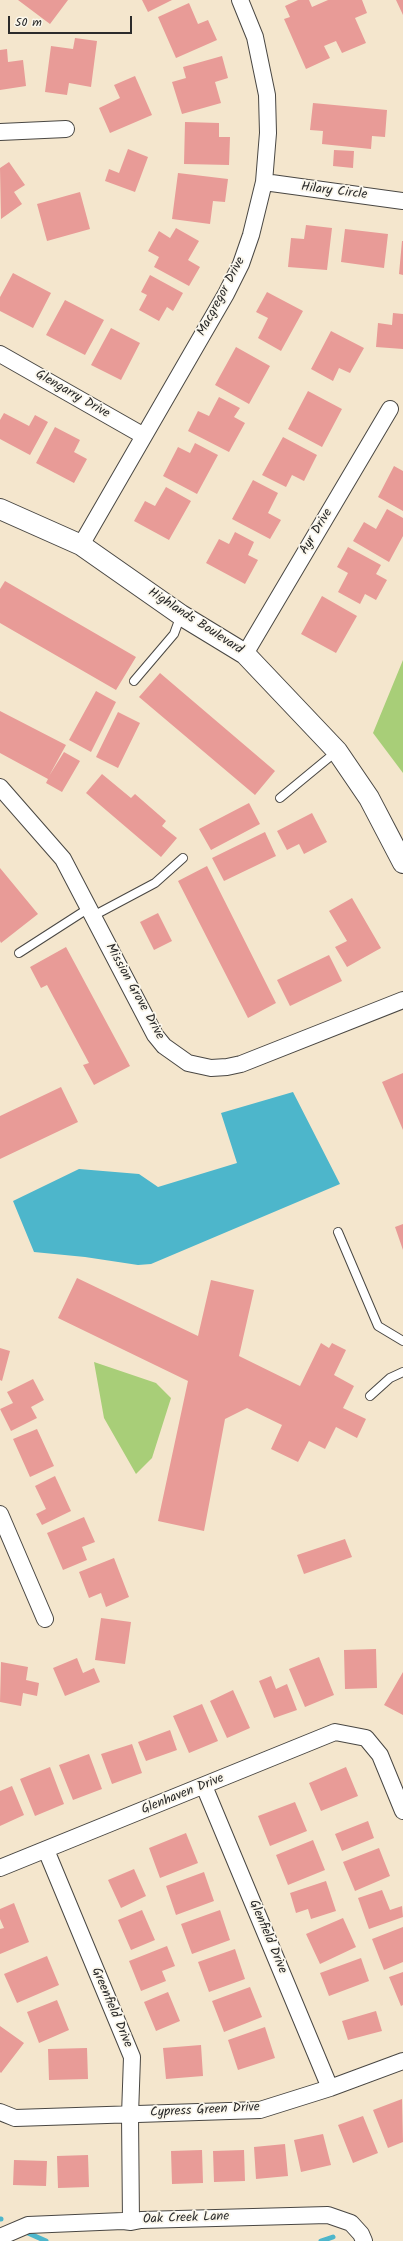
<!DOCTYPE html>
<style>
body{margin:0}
#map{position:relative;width:403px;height:2241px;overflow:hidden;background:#f4e6cd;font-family:Kalam,sans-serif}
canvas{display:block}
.scale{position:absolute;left:8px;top:16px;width:124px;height:18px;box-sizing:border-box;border:2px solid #2b2b2b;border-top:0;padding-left:5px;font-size:12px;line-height:14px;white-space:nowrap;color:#2b2b2b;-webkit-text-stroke:3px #fbf7ec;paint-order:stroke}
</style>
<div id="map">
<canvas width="403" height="2241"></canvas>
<div class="scale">50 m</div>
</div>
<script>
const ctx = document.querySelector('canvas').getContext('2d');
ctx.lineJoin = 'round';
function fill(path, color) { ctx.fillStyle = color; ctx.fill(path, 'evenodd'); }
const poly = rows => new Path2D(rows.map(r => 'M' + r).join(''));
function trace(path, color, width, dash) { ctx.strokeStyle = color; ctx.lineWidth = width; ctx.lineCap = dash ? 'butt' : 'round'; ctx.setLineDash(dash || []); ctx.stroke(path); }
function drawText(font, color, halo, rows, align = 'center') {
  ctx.font = font + ' Kalam,sans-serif'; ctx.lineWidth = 3.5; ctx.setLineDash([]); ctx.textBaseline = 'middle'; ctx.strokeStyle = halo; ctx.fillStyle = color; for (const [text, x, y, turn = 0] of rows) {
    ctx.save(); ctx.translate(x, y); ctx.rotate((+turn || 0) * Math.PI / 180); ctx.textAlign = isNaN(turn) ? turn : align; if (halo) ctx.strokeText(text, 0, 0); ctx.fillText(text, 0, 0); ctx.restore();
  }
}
const green = poly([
 [403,660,403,773,373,733],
 [94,1362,156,1383,171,1398,152,1458,136,1474,104,1418]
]);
const water = poly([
 [293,1092,340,1184,151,1264,138,1265,85,1257,34,1252,13,1201,79,1169,139,1174,158,1187,237,1163,221,1113]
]);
const stream = poly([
 [0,2219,1,2219],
 [28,2233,46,2241],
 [321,2241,333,2237]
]);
const building = poly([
 [18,0,68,0,50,24],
 [142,0,172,0,148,12],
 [298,0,309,0,312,7,328,0,362,0,367,13,355,18,366,43,342,53,336,41,324,46,330,58,306,69,284,19,290,17,285,6],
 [396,0,403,0,403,15],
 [189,3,198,24,208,20,217,40,176,58,158,17],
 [75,38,97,41,91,87,69,83,67,95,45,92,51,46,73,49],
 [7,49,8,62,23,60,26,86,0,90,0,50],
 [222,56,228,78,215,82,221,103,182,114,172,82,186,78,183,67],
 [135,76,152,115,110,133,99,108,120,98,114,85],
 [313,103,387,110,385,137,372,136,371,149,322,144,323,131,310,130],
 [185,122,219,123,219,137,230,137,229,165,184,164],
 [128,149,148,157,135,192,105,181,109,169,119,173],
 [334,150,354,151,353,168,333,166],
 [9,162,25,185,14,192,22,204,1,219,0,168],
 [178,173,228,179,225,202,213,201,210,224,172,219],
 [80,192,90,229,47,241,37,204],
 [306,225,332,228,327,270,288,267,291,238,304,239],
 [176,228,199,241,188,260,200,267,189,286,154,267,159,257,148,251,159,231,170,238],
 [345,229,388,234,384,268,341,262],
 [402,241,403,241,403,275,399,274],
 [13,273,51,293,33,328,0,311,0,297],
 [150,275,183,293,173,311,167,307,159,321,139,310,147,295,141,292],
 [267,292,303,311,281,351,258,338,268,318,256,312],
 [65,300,104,320,85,355,46,335],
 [393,313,403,314,403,349,376,347,378,323,392,325],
 [111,328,140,343,121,380,91,365],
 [331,331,364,348,350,373,339,368,333,381,311,369],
 [236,347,270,366,249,404,215,385],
 [308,391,342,409,322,447,288,429],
 [219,397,240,408,234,417,245,423,229,452,188,431,198,411,209,416],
 [4,413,29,426,35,415,48,422,30,455,0,439,0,420],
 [55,427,80,440,74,452,87,459,74,483,36,463],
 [283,437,317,455,304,481,292,475,286,487,262,475],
 [195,443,218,455,197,494,163,476,178,447,190,453],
 [394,466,403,471,403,511,378,497],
 [253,480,278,493,268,513,281,520,270,539,232,519],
 [166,487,191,501,169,540,134,521,145,501,155,506],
 [387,509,403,518,403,536,389,562,353,541,364,522,376,529],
 [235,532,254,542,248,555,258,560,245,584,206,563,219,539,229,544],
 [348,547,381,565,376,574,387,580,376,600,365,594,360,604,338,592,348,573,337,567],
 [5,581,136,657,116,690,0,623,0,589],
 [322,596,357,616,336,653,301,634],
 [160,673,275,771,255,795,139,697],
 [96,691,116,702,91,752,69,740],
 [0,711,66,745,49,776,64,752,80,761,62,792,46,783,48,779,0,753],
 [118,712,140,723,118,768,96,757],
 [102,774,131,798,135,794,166,821,162,826,177,838,161,857,86,793],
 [249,803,260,824,211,850,199,829],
 [312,813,327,842,304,854,299,844,287,850,277,831],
 [265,832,276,856,224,881,212,858],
 [207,866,276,1003,248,1018,178,881],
 [0,868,38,914,1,943,0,941],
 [352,898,381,948,347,967,335,947,347,941,329,911],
 [158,913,172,941,154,950,140,922],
 [66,947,130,1066,94,1085,83,1065,89,1063,47,985,41,988,30,967],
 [329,955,342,981,290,1006,277,980],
 [403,1073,403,1130,382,1082],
 [61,1087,78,1122,0,1159,0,1116],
 [403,1224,403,1250,395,1227],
 [77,1278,198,1336,211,1280,254,1290,239,1356,300,1386,321,1343,329,1348,332,1343,346,1350,334,1375,354,1386,343,1408,366,1419,357,1438,336,1427,325,1449,309,1441,298,1462,271,1449,282,1425,247,1408,225,1419,204,1531,158,1521,188,1381,58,1318],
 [0,1348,10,1351,2,1381,0,1380],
 [33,1379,44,1400,31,1407,37,1418,11,1431,0,1409,13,1403,7,1392],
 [37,1429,54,1466,30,1477,13,1439],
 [55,1476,71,1511,42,1525,36,1514,46,1509,35,1486],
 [84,1517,95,1542,82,1547,87,1560,63,1570,47,1533],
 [345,1539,352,1557,304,1574,297,1555],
 [114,1558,129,1597,106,1607,101,1593,89,1598,79,1572],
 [101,1618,131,1622,125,1664,95,1660],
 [376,1649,377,1688,345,1689,344,1650],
 [319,1657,334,1695,305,1707,289,1669],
 [77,1658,83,1673,94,1668,100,1682,65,1696,53,1668],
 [1,1662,28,1667,26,1680,39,1683,37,1696,23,1693,21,1706,0,1702],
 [403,1672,403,1715,384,1705],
 [271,1676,276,1689,287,1684,297,1710,274,1718,259,1681],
 [233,1690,250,1728,227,1738,210,1701],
 [202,1704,218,1741,189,1753,173,1716],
 [170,1730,177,1750,146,1761,138,1742],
 [132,1744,142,1773,112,1784,101,1754],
 [89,1754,102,1789,73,1800,59,1765],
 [50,1767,64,1804,35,1816,20,1779],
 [346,1767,358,1796,321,1811,309,1783],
 [12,1786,24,1815,0,1826,0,1791],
 [295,1802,307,1831,270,1846,258,1816],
 [368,1821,374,1838,342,1851,335,1834],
 [186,1833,198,1863,160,1878,149,1848],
 [313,1840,325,1870,288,1885,276,1855],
 [379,1848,390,1876,355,1891,343,1862],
 [134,1869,146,1896,121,1908,108,1880],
 [204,1872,214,1901,176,1915,166,1886],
 [326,1881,336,1911,311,1919,308,1909,296,1913,290,1893],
 [382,1890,390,1910,402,1906,403,1917,369,1929,358,1898],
 [14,1903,29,1942,0,1954,0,1929,4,1928,0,1919,0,1909],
 [142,1910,155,1940,131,1950,118,1920],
 [220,1910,230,1940,192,1954,181,1924],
 [343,1918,356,1947,320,1964,306,1934],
 [403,1927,403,1962,384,1970,372,1939],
 [167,1946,175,1966,162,1971,166,1981,141,1991,129,1961],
 [235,1949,245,1979,209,1992,198,1962],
 [47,1956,59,1985,17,2003,4,1974],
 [361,1958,369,1981,329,1996,320,1973],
 [403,1972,403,2005,401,2006,389,1977],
 [250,1987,262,2017,224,2032,212,2001],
 [168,1992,180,2021,156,2031,144,2002],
 [57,2000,69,2030,39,2043,27,2012],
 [376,2011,382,2031,348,2040,342,2021],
 [0,2026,24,2043,1,2073,0,2072],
 [265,2027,275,2058,238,2070,228,2040],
 [201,2045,203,2076,166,2079,163,2048],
 [87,2048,88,2079,49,2080,48,2049],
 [402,2099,403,2142,388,2148,373,2110],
 [363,2116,378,2153,353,2163,338,2125],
 [323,2134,331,2165,301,2172,294,2140],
 [285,2144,288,2176,256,2179,254,2147],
 [202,2150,203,2183,172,2184,171,2151],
 [244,2150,245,2181,214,2182,213,2151],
 [88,2155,89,2187,58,2188,57,2156],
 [14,2160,47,2161,46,2186,13,2185]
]);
const service = poly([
 [134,681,174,634,181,615],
 [280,798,337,751],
 [93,916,155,883,183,858],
 [19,953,89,908],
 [338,1232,378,1326,403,1341],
 [370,1396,390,1378,403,1372]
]);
const minor = poly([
 [0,132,66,129],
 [264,182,403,201],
 [0,354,144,436],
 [81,545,226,294,241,264,251,235,264,182,268,133,267,95,255,37,240,0],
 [245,654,390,409],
 [0,787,63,859,155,1035,164,1046,188,1063,211,1068,227,1067,241,1064,403,1000],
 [0,1514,45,1619],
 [204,1786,330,2088],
 [46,1850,132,2057,130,2115,131,2222],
 [0,1868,335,1732,366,1738,380,1755,403,1811],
 [0,2112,15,2118,260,2110,330,2088,403,2061],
 [0,2237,28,2225,123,2221,131,2222,141,2220,328,2215,351,2223,361,2234,364,2241]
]);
const tertiary = poly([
 [0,509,81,545,181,615,245,654,337,751,369,798,403,863]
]);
const streetNames = [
 ["Hilary Circle",334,192,7],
 ["Macgregor Drive",222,297,-62],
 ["Glengarry Drive",72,395,30],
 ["Ayr Drive",317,532,-59],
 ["Highlands Boulevard",195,622,33],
 ["Mission Grove Drive",134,992,61],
 ["Glenhaven Drive",183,1795,-22],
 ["Glenfield Drive",267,1937,67],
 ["Greenfield Drive",111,2008,67],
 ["Cypress Green Drive",205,2111,-3],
 ["Oak Creek Lane",186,2219,-2]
];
fill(green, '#a8ce78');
fill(water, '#4db6cb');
trace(stream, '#4db6cb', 5);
fill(building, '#e89b97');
trace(service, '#494743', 10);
trace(minor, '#494743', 18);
trace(tertiary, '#494743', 22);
trace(service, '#fff', 8);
trace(minor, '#fff', 16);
trace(tertiary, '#fff', 20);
drawText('13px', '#2b2b2b', '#fbf7ec', streetNames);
</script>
